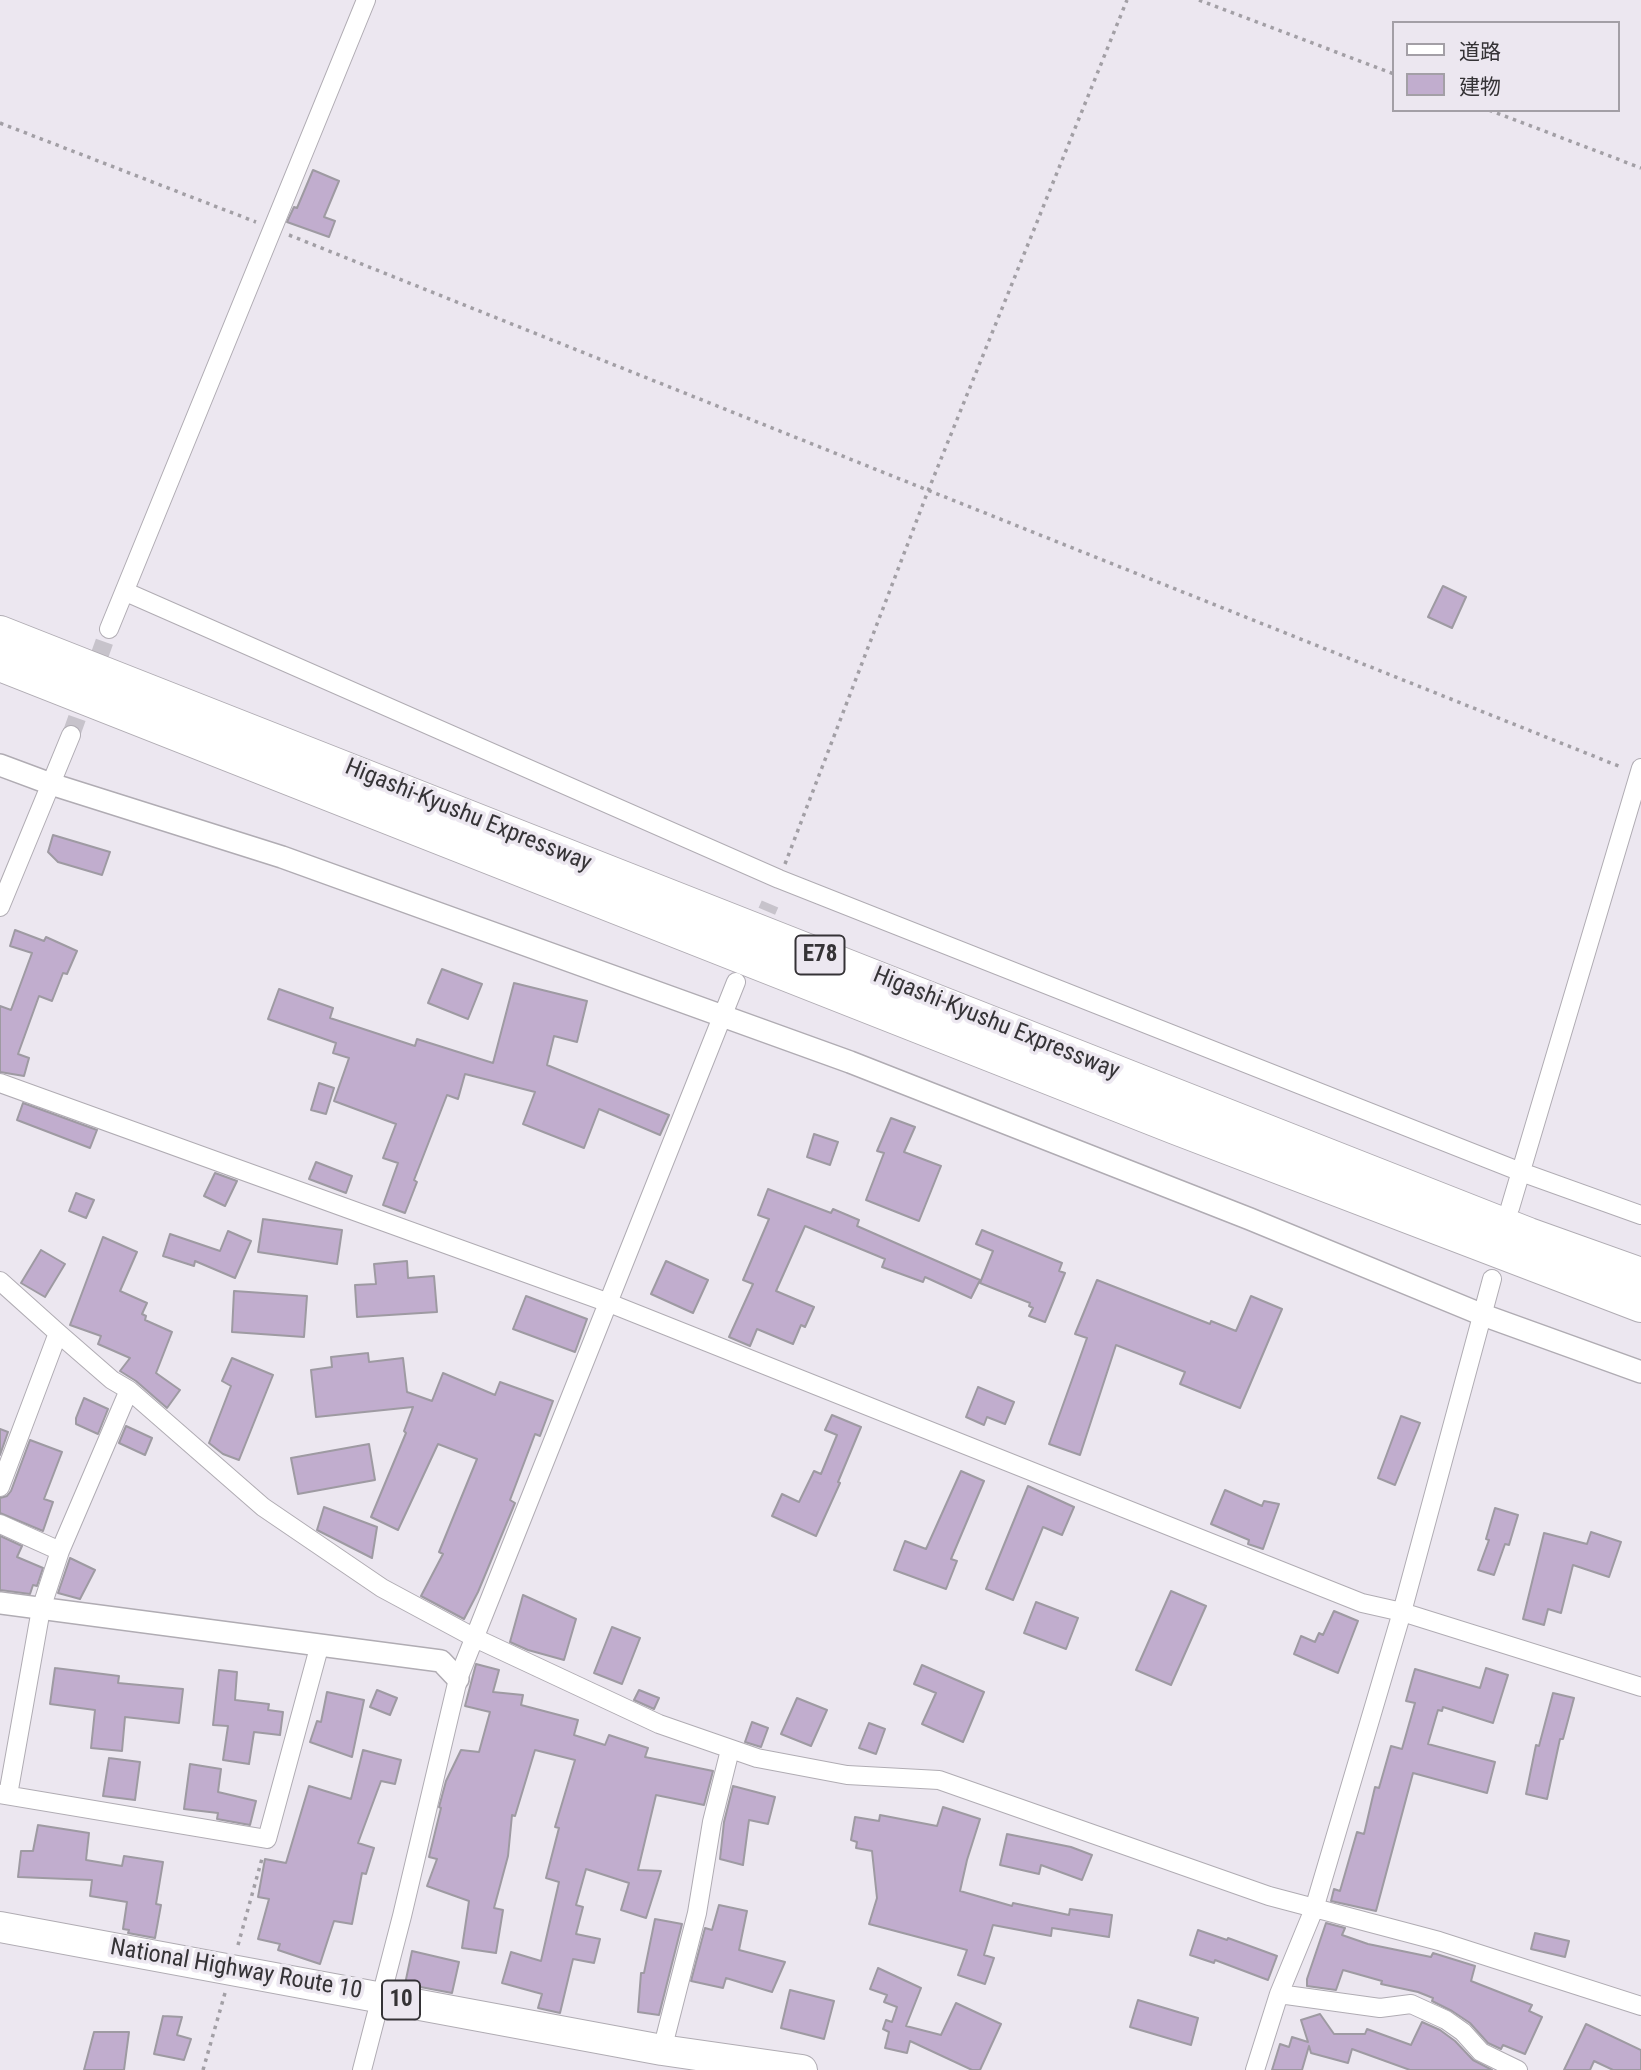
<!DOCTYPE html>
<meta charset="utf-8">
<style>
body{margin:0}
#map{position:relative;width:1641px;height:2070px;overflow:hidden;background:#ece7f0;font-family:"Roboto Condensed","Noto Sans JP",sans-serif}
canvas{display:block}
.legend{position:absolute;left:1392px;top:21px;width:228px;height:91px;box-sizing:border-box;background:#ece7f0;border:2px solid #a39fa6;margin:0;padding:9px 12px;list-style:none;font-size:21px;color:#353336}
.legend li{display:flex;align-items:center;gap:14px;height:35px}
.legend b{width:35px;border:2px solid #a39fa6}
</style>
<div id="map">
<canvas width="1641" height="2070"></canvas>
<ul class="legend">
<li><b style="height:9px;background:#fff"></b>道路</li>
<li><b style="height:19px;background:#c1adce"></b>建物</li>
</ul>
</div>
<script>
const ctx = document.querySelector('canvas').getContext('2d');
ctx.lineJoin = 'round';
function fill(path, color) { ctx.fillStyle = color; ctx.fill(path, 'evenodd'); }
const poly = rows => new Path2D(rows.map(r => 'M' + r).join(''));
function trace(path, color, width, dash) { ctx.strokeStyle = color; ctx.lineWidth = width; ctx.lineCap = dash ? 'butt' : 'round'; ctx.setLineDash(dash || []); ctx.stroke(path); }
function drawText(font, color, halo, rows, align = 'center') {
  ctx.font = font + ' "Roboto Condensed",sans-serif'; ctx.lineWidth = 7; ctx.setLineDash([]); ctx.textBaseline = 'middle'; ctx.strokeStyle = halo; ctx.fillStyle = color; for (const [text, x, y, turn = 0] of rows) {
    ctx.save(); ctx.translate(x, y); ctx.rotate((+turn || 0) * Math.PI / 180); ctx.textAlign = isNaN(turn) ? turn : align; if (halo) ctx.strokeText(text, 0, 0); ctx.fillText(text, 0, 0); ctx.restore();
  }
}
const building = poly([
 [313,170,339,181,324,217,335,221,329,237,287,222,294,207,297,208,313,170],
 [1443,586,1466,597,1452,628,1428,617,1443,586],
 [53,835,110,852,102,875,58,862,48,852,53,835],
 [15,930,44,941,46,937,77,951,67,974,63,973,52,1001,39,996,18,1054,29,1058,24,1076,0,1072,0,1006,11,1010,32,953,10,946,15,930],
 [442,969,482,984,468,1019,428,1003,442,969],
 [514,983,587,1001,577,1042,554,1036,547,1065,669,1115,660,1135,599,1109,584,1148,523,1124,535,1092,465,1074,458,1099,447,1095,414,1180,417,1182,405,1213,383,1205,398,1163,383,1158,396,1124,334,1101,349,1058,333,1053,336,1043,268,1019,279,989,333,1008,330,1018,415,1046,417,1039,493,1063,514,983],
 [319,1083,334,1088,326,1114,311,1110,319,1083],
 [23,1103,97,1130,90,1148,17,1120,23,1103],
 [891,1118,915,1127,904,1152,941,1166,919,1221,866,1200,884,1153,877,1151,891,1118],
 [814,1134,838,1142,830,1165,807,1157,814,1134],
 [316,1162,352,1176,346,1193,309,1179,316,1162],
 [215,1173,237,1181,225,1206,204,1196,215,1173],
 [768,1189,831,1213,833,1209,859,1220,857,1226,980,1280,971,1298,925,1277,923,1282,882,1267,885,1259,805,1226,776,1291,814,1307,805,1327,801,1325,793,1344,757,1329,750,1346,729,1337,753,1284,743,1280,769,1219,758,1215,768,1189],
 [76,1193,94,1200,86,1218,69,1211,76,1193],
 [263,1219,342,1230,337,1264,258,1252,263,1219],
 [982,1230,1062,1263,1059,1271,1065,1273,1045,1322,1029,1316,1033,1308,1029,1306,1030,1303,980,1283,993,1251,976,1244,982,1230],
 [228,1231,251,1241,235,1278,195,1261,194,1266,163,1256,170,1234,220,1251,228,1231],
 [103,1237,137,1252,120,1291,147,1303,142,1314,146,1316,145,1320,172,1332,156,1373,180,1390,167,1408,136,1381,120,1371,130,1358,98,1344,101,1336,70,1325,103,1237],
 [41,1250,65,1264,45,1297,21,1283,41,1250],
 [407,1261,408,1278,434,1276,437,1312,357,1317,355,1285,376,1284,374,1264,407,1261],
 [666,1261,708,1280,693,1313,651,1294,666,1261],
 [1097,1280,1210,1324,1211,1321,1236,1331,1251,1296,1282,1309,1240,1408,1180,1384,1185,1372,1116,1345,1080,1455,1049,1444,1087,1338,1075,1334,1097,1280],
 [234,1291,307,1296,304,1337,232,1332,234,1291],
 [526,1296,587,1319,575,1352,513,1329,526,1296],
 [368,1353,369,1362,403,1358,407,1392,432,1401,443,1373,495,1395,500,1382,553,1401,540,1436,535,1434,510,1500,515,1503,478,1592,464,1619,421,1596,443,1554,439,1552,477,1459,438,1444,398,1530,371,1517,406,1433,404,1431,413,1407,316,1417,311,1370,332,1367,331,1357,368,1353],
 [232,1358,273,1375,239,1460,223,1454,209,1443,231,1386,222,1381,232,1358],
 [978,1387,1014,1402,1005,1424,987,1417,984,1425,966,1417,978,1387],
 [84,1398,108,1409,98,1434,76,1424,76,1418,84,1398],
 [832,1415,861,1427,838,1482,840,1483,816,1536,772,1516,782,1494,799,1502,814,1471,821,1474,837,1435,825,1430,832,1415],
 [1401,1416,1420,1423,1395,1485,1378,1478,1401,1416],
 [126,1426,152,1438,145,1455,119,1443,126,1426],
 [0,1429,8,1432,0,1455,0,1429],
 [30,1440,62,1452,44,1499,53,1502,43,1531,0,1513,0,1498,7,1496,11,1491,30,1440],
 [369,1444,375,1480,298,1494,291,1458,369,1444],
 [961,1471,984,1481,951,1559,957,1561,946,1589,894,1570,905,1541,926,1549,961,1471],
 [1028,1486,1074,1507,1062,1535,1043,1527,1013,1600,986,1589,1028,1486],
 [1225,1490,1262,1506,1264,1501,1279,1504,1263,1549,1248,1544,1249,1540,1211,1524,1225,1490],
 [324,1507,377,1527,372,1558,317,1530,324,1507],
 [1495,1508,1518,1515,1509,1545,1505,1544,1494,1575,1478,1570,1489,1540,1486,1539,1495,1508],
 [1591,1532,1621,1542,1609,1577,1573,1565,1561,1613,1548,1609,1544,1625,1523,1619,1544,1533,1587,1544,1591,1532],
 [0,1536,22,1546,17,1557,43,1568,37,1586,33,1585,30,1594,0,1590,0,1536],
 [70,1558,95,1570,80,1599,58,1593,70,1558],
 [1171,1591,1206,1606,1171,1685,1136,1670,1171,1591],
 [523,1595,576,1619,564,1660,528,1650,510,1642,523,1595],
 [1036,1602,1078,1618,1066,1649,1024,1633,1036,1602],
 [1334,1611,1358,1621,1338,1673,1294,1654,1301,1636,1315,1642,1319,1633,1323,1635,1334,1611],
 [612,1627,640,1638,622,1684,594,1673,612,1627],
 [476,1664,499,1670,493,1692,523,1695,521,1705,578,1720,574,1735,605,1745,609,1735,648,1748,645,1757,713,1771,704,1805,656,1795,638,1870,661,1871,646,1918,621,1910,629,1883,586,1869,576,1905,583,1907,576,1934,600,1939,594,1963,573,1959,560,2013,538,2008,542,1994,502,1983,511,1952,541,1961,559,1882,546,1878,559,1828,555,1827,575,1760,535,1750,515,1816,512,1815,508,1856,494,1908,503,1910,496,1953,462,1948,469,1901,427,1886,437,1859,429,1857,441,1808,439,1807,446,1781,461,1750,479,1752,490,1712,465,1706,476,1664],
 [922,1665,984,1692,963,1742,922,1724,936,1693,914,1684,922,1665],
 [55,1668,119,1676,118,1683,183,1689,179,1723,125,1717,122,1751,91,1748,95,1710,50,1704,55,1668],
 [1486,1668,1508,1675,1493,1723,1443,1707,1442,1711,1438,1710,1428,1744,1495,1762,1487,1793,1413,1773,1376,1911,1331,1901,1334,1889,1340,1891,1357,1832,1364,1834,1375,1787,1379,1788,1391,1746,1402,1749,1415,1703,1406,1701,1415,1669,1480,1688,1486,1668],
 [219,1670,237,1672,235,1700,269,1704,268,1710,283,1712,280,1735,254,1732,249,1764,223,1760,228,1726,213,1725,219,1670],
 [377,1690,397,1698,390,1715,370,1707,377,1690],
 [639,1690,659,1698,654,1709,634,1700,639,1690],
 [327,1692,364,1700,352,1757,310,1742,317,1721,321,1722,327,1692],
 [1553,1693,1574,1698,1563,1739,1560,1739,1547,1799,1526,1794,1536,1745,1539,1746,1553,1693],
 [797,1698,827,1710,811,1746,781,1734,797,1698],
 [752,1722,768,1728,761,1747,745,1742,752,1722],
 [869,1723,885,1729,876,1754,859,1748,869,1723],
 [363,1750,401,1760,395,1784,381,1781,358,1843,374,1848,366,1874,362,1873,352,1924,334,1921,320,1964,278,1950,280,1944,258,1939,269,1899,258,1897,265,1859,286,1863,309,1786,351,1799,363,1750],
 [109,1758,140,1762,135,1800,103,1796,109,1758],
 [190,1764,221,1769,218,1792,256,1801,250,1825,217,1819,218,1813,184,1809,190,1764],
 [733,1786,775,1797,768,1824,749,1820,743,1865,720,1859,724,1822,733,1786],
 [943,1807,980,1819,967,1860,960,1891,1012,1906,1013,1903,1069,1915,1070,1909,1112,1915,1109,1937,1052,1928,1051,1936,993,1925,984,1955,994,1958,985,1984,958,1975,967,1950,869,1924,877,1898,872,1851,856,1848,857,1842,851,1840,855,1817,879,1821,880,1815,937,1826,943,1807],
 [38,1825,89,1833,86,1860,122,1866,124,1856,163,1862,156,1904,161,1905,155,1938,128,1933,129,1930,123,1929,127,1902,90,1896,92,1880,18,1877,21,1851,33,1851,38,1825],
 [1007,1834,1071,1847,1092,1855,1082,1880,1041,1865,1039,1874,1000,1865,1007,1834],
 [719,1905,747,1911,739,1950,785,1962,772,1992,726,1978,723,1988,691,1981,705,1928,712,1930,719,1905],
 [655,1919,682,1924,659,2015,638,2012,641,1973,644,1973,655,1919],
 [1326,1923,1345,1928,1342,1935,1368,1944,1431,1957,1433,1953,1475,1966,1471,1981,1532,2005,1529,2011,1542,2017,1525,2054,1503,2045,1501,2049,1488,2043,1470,2023,1452,2011,1432,2001,1433,1998,1418,1992,1381,1984,1382,1981,1343,1970,1336,1990,1307,1986,1307,1979,1326,1923],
 [1198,1930,1227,1940,1228,1938,1277,1956,1268,1980,1215,1960,1214,1963,1190,1955,1198,1930],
 [1535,1933,1569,1941,1565,1957,1531,1949,1535,1933],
 [412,1951,459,1962,452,1993,405,1984,412,1951],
 [878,1968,921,1988,906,2026,941,2035,956,2003,1001,2024,980,2070,972,2070,910,2041,907,2053,885,2048,889,2032,883,2029,886,2020,892,2022,897,2007,884,2002,887,1995,870,1989,878,1968],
 [790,1990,834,2001,824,2039,781,2028,790,1990],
 [1138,2000,1198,2018,1191,2045,1130,2027,1138,2000],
 [1320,2014,1334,2034,1365,2034,1367,2029,1411,2045,1422,2022,1440,2030,1455,2041,1473,2060,1492,2070,1410,2070,1352,2049,1348,2063,1311,2053,1309,2046,1302,2070,1272,2070,1280,2044,1289,2047,1292,2037,1308,2042,1301,2020,1320,2014],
 [163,2016,182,2017,177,2035,191,2039,184,2060,154,2054,163,2016],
 [1586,2024,1641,2050,1641,2070,1613,2070,1594,2061,1590,2070,1564,2070,1586,2024],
 [94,2032,129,2032,124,2070,84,2070,94,2032]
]);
const minorTunnel = poly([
 [71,735,109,629],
 [756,936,770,904]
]);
const path = poly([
 [1199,0,1394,74],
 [1489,110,1641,168],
 [0,123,256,222],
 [289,235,1621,767],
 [785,864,928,491,1127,0],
 [238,1945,263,1855],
 [203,2070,225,1993]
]);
const minor = poly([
 [126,592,779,879,1521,1172,1641,1215],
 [109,629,366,0],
 [0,907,71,735],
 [0,1083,609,1303,1362,1603,1402,1612,1641,1687],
 [1510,1208,1641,768],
 [0,1281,58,1333,112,1380,129,1390,263,1507,382,1588,475,1638,659,1724,757,1758,847,1775,939,1780,1269,1896,1439,1941,1641,2006],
 [0,1487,58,1333],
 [0,1524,60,1551,41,1609,8,1795],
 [60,1551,129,1390],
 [0,1794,267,1839,320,1644],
 [1279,1994,1380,2008,1411,2004,1446,2020,1463,2032,1481,2052,1518,2070],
 [662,2050,697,1913,712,1822,730,1750],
 [362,2070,402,1916,458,1679,736,982],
 [1255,2070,1279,1994,1314,1909,1402,1612,1492,1279]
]);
const tertiary = poly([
 [0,765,51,784,282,857,850,1062,1250,1219,1483,1315,1641,1372],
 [0,1603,441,1661,458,1679]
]);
const trunk = poly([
 [0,1927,662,2050,802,2070]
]);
const motorway = poly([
 [0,632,1529,1234,1641,1274],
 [0,665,1175,1128,1641,1306]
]);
const shields = [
 [820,955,49],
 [401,2000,38]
];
const shieldNames = [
 ["E78",820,955],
 ["10",401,2000]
];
const streetNames = [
 ["Higashi-Kyushu Expressway",468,816,22],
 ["Higashi-Kyushu Expressway",996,1024,22],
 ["National Highway Route 10",236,1970,10]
];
fill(building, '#c1adce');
trace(building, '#9e9aa2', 2);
trace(minorTunnel, '#c7c3cb', 18, [18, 9]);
trace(minor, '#b0acb3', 20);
trace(tertiary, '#b0acb3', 24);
trace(trunk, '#b0acb3', 32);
trace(motorway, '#b0acb3', 34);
trace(path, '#a29fa5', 3.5, [3.5, 5]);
trace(minor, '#fff', 18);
trace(tertiary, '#fff', 21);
trace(trunk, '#fff', 30);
trace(motorway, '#fff', 32);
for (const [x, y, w] of shields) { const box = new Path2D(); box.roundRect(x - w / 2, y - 19.5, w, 39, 5); ctx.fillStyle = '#ece7f0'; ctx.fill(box); trace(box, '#353336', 2); }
drawText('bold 23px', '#353336', null, shieldNames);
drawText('24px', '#353336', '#ece7f0', streetNames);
</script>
